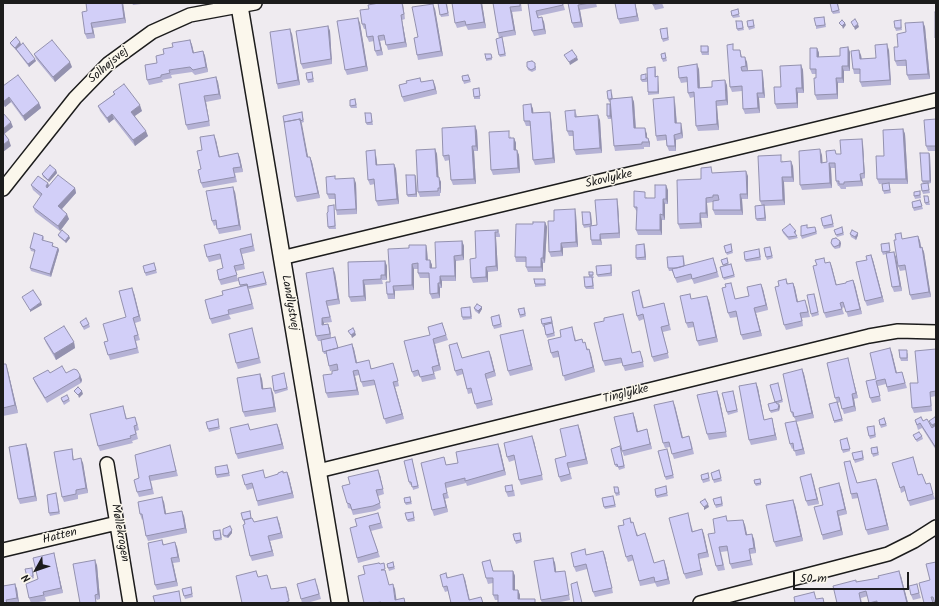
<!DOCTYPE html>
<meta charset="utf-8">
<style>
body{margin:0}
#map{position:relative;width:939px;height:606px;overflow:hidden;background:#efebf0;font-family:Kalam,sans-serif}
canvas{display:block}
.frame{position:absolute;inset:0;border:4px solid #1c1c1c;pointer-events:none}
.north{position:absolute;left:16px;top:550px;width:40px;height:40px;-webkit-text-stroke:3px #fbf7ec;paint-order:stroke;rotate:230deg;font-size:11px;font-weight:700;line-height:16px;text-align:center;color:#1c1c1c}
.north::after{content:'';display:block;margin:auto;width:14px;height:18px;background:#1c1c1c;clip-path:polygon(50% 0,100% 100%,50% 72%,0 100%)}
.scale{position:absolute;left:793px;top:572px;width:116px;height:18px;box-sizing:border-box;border:2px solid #1c1c1c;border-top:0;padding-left:5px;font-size:12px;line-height:14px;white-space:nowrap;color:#1c1c1c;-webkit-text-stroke:3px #fbf7ec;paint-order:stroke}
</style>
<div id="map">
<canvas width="939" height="606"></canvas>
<div class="frame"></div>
<div class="north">N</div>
<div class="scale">50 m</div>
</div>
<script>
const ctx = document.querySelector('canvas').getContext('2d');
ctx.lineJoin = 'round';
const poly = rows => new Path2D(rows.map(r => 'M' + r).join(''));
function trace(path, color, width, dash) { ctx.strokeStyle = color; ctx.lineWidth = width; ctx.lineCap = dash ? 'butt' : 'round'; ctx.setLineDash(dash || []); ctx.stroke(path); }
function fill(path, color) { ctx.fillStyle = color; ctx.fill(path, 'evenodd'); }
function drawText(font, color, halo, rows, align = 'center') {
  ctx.font = font + ' Kalam,sans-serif'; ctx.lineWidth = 3; ctx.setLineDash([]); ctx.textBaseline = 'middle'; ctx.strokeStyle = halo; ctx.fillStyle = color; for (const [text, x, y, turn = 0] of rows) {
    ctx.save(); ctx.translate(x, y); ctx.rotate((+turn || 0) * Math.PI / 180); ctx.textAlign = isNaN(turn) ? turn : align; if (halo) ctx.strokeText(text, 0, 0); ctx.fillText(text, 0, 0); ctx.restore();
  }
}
const minor = poly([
 [3,189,75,98,108,64,152,32,190,15,255,3],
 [281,258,936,100],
 [107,464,130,603],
 [318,471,869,336,898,331,936,332],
 [3,550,117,523],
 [700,603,888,554,914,541,936,527]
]);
const tertiary = poly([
 [239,3,340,603]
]);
const wall = poly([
 [86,3,123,3,126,23,93,28,95,38,87,39,85,34,87,11],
 [132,3,149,3,133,5],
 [379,3,402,3,405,19,402,20,407,47,388,50,385,40,380,41,383,55,377,56,375,51,374,41,369,42,367,37,366,29,364,29,362,24,369,9],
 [438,3,447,3,449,16,441,17],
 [482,3,486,28,468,30,466,26,457,28,455,23],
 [493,3,521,3,522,11,512,12,516,35,499,38,498,33],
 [528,3,563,3,565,10,538,16,544,22,546,34,534,36,532,31],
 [568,3,596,3,597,7,580,10,583,27,574,28,572,23],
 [615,3,635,3,639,21,620,24,618,19],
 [662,3,664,8,655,10,653,5],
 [838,3,840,13,833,14,832,12],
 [435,9,443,56,418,60,417,55,418,37],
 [738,12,740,17,733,18,732,16],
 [824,17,826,27,816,29,816,26],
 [753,20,755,28,749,30,748,27],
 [901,20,901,23,902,30,896,31,895,28],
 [742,21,744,30,738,31,737,29],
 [923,22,925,27,930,79,909,80,907,75,907,66,897,66,895,61,906,32],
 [360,23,368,71,347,75,345,70],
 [328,26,330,31,332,64,303,69,301,64],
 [667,31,669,40,663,42,662,39],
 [292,34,300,85,278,89,277,84],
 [190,40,192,45,194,53,203,51,205,56,208,72,195,75,192,72,171,75,172,78,162,80,163,82,149,85,147,80,157,63,164,54,173,47],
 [503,40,506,56,500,57,499,55],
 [20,42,21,44,36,61,29,67,16,50,11,45,10,43],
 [708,46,709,48,709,55,702,55,701,52],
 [817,48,819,53,819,57,840,56,850,52,850,71,844,71,844,83,838,83,838,99,817,100,815,95,816,74,812,74,810,69],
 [734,49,734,50,740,50,742,57,747,62,748,71,762,70,763,75,765,98,759,98,760,113,745,114,743,109,742,91,732,92,730,87],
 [889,50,891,85,862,87,860,82,860,74,854,74,853,69,861,55,862,59,876,58],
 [665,53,667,61,663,62,662,59],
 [34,54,72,67,55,82,36,59],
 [491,54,492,60,486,61,486,59],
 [801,65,803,70,804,93,798,93,798,108,777,109,775,104,781,87],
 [536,66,536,70,532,72,528,70,527,67],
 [655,67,656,70,656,77,658,76,658,79,659,94,648,95,648,92],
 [699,69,700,88,712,87,727,85,728,105,717,106,719,130,698,131,696,126,694,97,690,98,688,93,688,82,681,83,679,78],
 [312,72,314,82,308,83,307,80],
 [468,75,471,82,464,84,462,76],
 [216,77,218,82,221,99,206,102,210,126,188,130,186,125],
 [647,77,647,82,642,82,641,80],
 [420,78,421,82,435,85,437,94,404,102,402,97,407,83],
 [3,86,39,103,41,108,25,121,11,102,5,107,3,105],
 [480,91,480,99,474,99,474,97],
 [113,92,142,111,135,116,148,136,135,146,114,119,109,123,100,111,98,106,114,94],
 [612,93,613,99,632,97,634,102,636,128,647,134,647,138,648,138,650,143,650,147,644,147,644,149,615,151,614,146,611,101,609,102,608,99],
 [356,102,357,108,351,108,350,106],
 [675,102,677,123,682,128,683,138,676,140,676,151,669,151,667,146,666,140,657,141,656,136],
 [531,104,533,109,533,113,550,112,551,117,555,163,535,165,533,160,531,126,526,126,524,121],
 [610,104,611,107,611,119,608,119,607,116],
 [575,110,577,116,600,120,602,153,576,155,574,150,574,136,569,136,567,131],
 [302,112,304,122,301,123,308,157,310,157,312,162,320,198,297,202,295,197,284,122],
 [371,113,373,125,367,125,366,123],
 [936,119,936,151,928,151,926,146],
 [475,126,477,131,478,151,474,151,476,184,453,185,451,180,450,160,445,161,443,156],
 [903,129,905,134,908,184,889,184,891,193,884,194,882,184,879,184,877,179,884,156],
 [511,136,511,138,514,138,516,143,516,150,519,155,520,173,493,175,491,170],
 [862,139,863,144,865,178,862,179,863,186,846,187,846,189,841,189,839,186,838,186,836,181,835,168,831,168,832,188,802,190,800,185,822,155,822,163,827,162,837,154,841,154],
 [216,140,219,157,238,153,240,158,243,172,235,173,237,182,203,188,201,183,201,169,202,150],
 [435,149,437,154,438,177,441,182,441,193,440,193,440,196,420,197,418,192],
 [929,153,930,155,931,183,928,184,930,193,923,194,922,191,928,184,923,184,922,181],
 [376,155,377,165,394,164,396,169,399,204,378,206,376,201,375,184,370,185,368,180],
 [783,160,783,162,793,166,794,182,784,182,785,205,764,206,766,221,757,221,756,219,762,206,760,201],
 [56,170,57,173,49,182,43,177,42,174],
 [713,173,748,176,748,199,742,199,743,215,715,215,713,210,713,202,707,203,708,218,701,218,702,228,680,229,678,224,701,179],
 [416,177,417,197,408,197,407,195],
 [48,183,49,186,75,188,76,193,62,209,69,219,60,231,35,212,33,207,41,197,33,190,31,185],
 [356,183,357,214,337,215,336,210,335,199,329,199,327,194],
 [668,190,668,204,665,204,665,220,662,220,662,235,638,235,636,230,637,212,634,207,647,197,647,198,655,198],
 [920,191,921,198,915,199,914,196],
 [235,192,241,230,219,234,216,225,214,226,212,221],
 [928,196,930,205,926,205,925,203],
 [617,199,618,204,620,238,601,239,602,245,592,245,591,240,590,227,584,228,583,225,590,212,591,214,592,226,597,225],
 [921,203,923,209,914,211,913,208],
 [334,205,334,208,336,229,329,229,328,227,328,212],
 [576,214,578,247,563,248,563,256,551,257,549,252,554,221],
 [832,218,834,227,824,229,823,226],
 [545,222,547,227,545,263,543,263,543,272,528,272,526,267,526,262,516,262,515,257,533,224],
 [842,227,844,235,837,237,834,230],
 [816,229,817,234,802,239,801,236],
 [498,230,500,235,500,237,496,237,498,271,488,272,488,282,473,283,471,278,476,258,475,231],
 [782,230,796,231,796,233,795,234,798,238,789,240,783,233],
 [251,234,255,251,242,254,245,269,236,271,238,281,221,285,219,280,223,268,221,259,209,262,207,257],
 [850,234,858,235,856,240,851,237],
 [58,235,70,238,66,243,59,237],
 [43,236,44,238,43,241,54,246,53,247,58,248,59,250,51,277,31,271,30,268,35,252,31,251,30,248],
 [918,236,920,241,921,247,922,247,924,252,931,297,912,300,910,295,906,270,900,271,898,266,903,239],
 [462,241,464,246,464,260,456,261,456,281,442,281,442,288,440,288,440,298,432,299,430,294,429,278,420,278,418,273,418,269,414,269,414,290,395,291,395,299,388,299,387,294,390,282,409,248,426,245,427,250,428,260,430,260,432,265,432,268,436,268],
 [831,243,841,243,840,248,835,249,832,246],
 [889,243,890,252,896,257,902,291,894,292,892,287,886,254,883,255,882,252],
 [644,244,645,247,646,260,637,260,636,258],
 [731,244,733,253,727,255,724,246],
 [770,247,773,258,767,260,766,257],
 [760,252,761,260,746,262,745,260],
 [871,255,873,260,884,302,867,306,865,301,867,260],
 [683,256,684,258,685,266,715,263,719,277,694,284,692,279,677,283,672,271,669,271,668,268],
 [727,258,729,265,731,264,735,277,724,280,720,267,723,266,721,260],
 [385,261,387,266,387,280,382,280,383,284,365,285,366,301,351,302,349,297,348,262],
 [830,262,836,285,846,283,853,280,855,285,862,314,848,317,845,307,842,308,844,314,826,318,824,313,825,263],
 [611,265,612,268,612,276,598,277,597,275],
 [155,266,157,273,146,276,145,273],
 [333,268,335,273,340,304,328,306,332,322,324,323,324,325,328,324,330,329,331,338,338,348,352,344,354,349,357,362,370,365,371,368,395,368,399,386,395,387,404,419,386,424,375,385,363,387,359,375,355,376,359,395,328,398,326,393,332,374,338,370,330,371,329,366,326,354,324,354,321,341,318,341,316,336],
 [263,272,267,285,249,289,248,286,254,309,229,315,231,319,212,324,210,319,223,295,240,286,238,278],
 [593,272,593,275,594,278,593,278,594,289,586,289,585,287,589,277,589,275],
 [545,279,545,281,546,286,535,287,535,284],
 [786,279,788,284,793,283,795,288,798,302,807,305,810,317,802,318,803,326,786,330,784,325,779,286],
 [732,288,735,299,749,296,763,289,768,310,756,313,762,336,743,340,741,335,737,317,730,318,728,313],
 [134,293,141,321,135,323,140,340,136,341,139,353,110,360,104,342,108,341,126,317],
 [641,295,644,308,664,303,671,330,663,332,669,358,654,362,652,357,644,319,639,321,637,316],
 [815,296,819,315,812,317,811,314],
 [692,299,709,301,718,342,699,346,697,341,694,327,688,328,686,323],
 [482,307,482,309,479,314,475,311,474,308],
 [518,309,525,310,526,316,520,318],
 [471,310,472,319,463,320,462,317],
 [500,317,502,327,494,329,493,326],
 [552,319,555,336,547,338,544,327,543,327,542,324],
 [624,319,632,353,642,356,644,367,625,371,622,363,605,366,603,361],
 [80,322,89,324,90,327,84,330],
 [442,323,448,340,435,344,441,370,434,372,436,379,422,382,420,375,414,377,412,372,430,335],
 [572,327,576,340,582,339,583,343,588,349,589,349,595,372,565,381,559,357,553,358,551,353,561,337],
 [523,330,524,335,533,370,510,376,508,371],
 [253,333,261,363,238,369,236,363],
 [44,338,74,342,75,348,56,360,46,343],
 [936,349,936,396,931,397,932,411,914,413,912,408,918,383],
 [892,353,897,373,902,372,907,388,888,392,886,384,878,386,881,401,872,403,870,398,876,379],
 [908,353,908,361,901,361,900,358],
 [491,356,496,376,487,379,493,405,477,409,472,393,468,394,463,374,457,376,455,371,462,358],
 [849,363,858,398,854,399,856,411,844,414,840,402,838,403,843,421,834,423,834,421,837,402,835,398],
 [3,364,6,364,8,371,18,413,3,416],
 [802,369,804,374,814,418,796,422,805,454,796,456,794,448,792,449,790,444,796,421,794,417,793,417,791,412],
 [50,373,66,373,80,375,82,380,81,383,47,403,35,383,33,378],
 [284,373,288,390,275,394,274,391],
 [260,374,262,379,263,389,273,393,276,412,245,417,243,412],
 [756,383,758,388,764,420,772,418,773,423,777,440,751,445,749,440],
 [770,385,779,386,783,402,777,404,780,406,779,411,771,413,770,411,775,403],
 [717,391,719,396,727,437,709,440,707,434],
 [734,394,738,412,728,415,727,412],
 [61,399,69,399,70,401,64,405],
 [123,406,127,419,137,422,139,430,136,431,138,439,132,441,133,443,100,451,98,446],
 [675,406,683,438,691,441,694,454,674,459,670,447,665,448,663,443],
 [633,413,638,431,647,429,652,449,624,456,622,451],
 [884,418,887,426,881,428,880,425],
 [936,419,936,450,922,428,918,430,915,420,923,421,930,424,929,421],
 [218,422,220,429,209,432,208,429],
 [874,426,876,437,870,439,869,436],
 [279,429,284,449,238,459,236,454],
 [580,430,588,464,569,468,572,479,561,482,559,477,566,456],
 [913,435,922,436,923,439,917,442],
 [847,438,850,451,843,453,842,450],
 [534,441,543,480,521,485,519,480,515,460,509,462,507,457],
 [26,444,28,449,37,501,20,504,18,499],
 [877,447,879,455,873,457,871,448],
 [72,449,74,460,83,463,88,493,78,495,78,499,64,502,62,497],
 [500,449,506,475,467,486,466,483,446,488,449,498,445,499,448,512,434,516,432,510,444,457,446,465,458,463],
 [621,449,625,468,619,470,618,467,616,467,615,465],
 [171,450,178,476,151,481,154,494,139,497,137,492,139,478],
 [668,451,674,478,666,480,665,477],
 [863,454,864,460,855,463,854,460],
 [913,457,918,475,926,484,931,488,935,499,910,506,905,491,901,493,900,488],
 [412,459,419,488,413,490,412,484,410,485,409,482],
 [852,466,857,483,878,484,889,530,868,535,866,530,858,498,852,499,851,494],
 [228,468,230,476,217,478,216,475],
 [719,470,722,481,714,483,711,473],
 [283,473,289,477,294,498,258,506,254,488,247,490,245,485,265,478],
 [708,473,710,481,703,483,702,480],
 [811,474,819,504,808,506,806,501],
 [380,475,384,494,378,496,381,508,375,511,353,515,351,509,348,508,347,503,350,484],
 [761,481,761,485,756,486,755,484],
 [841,488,847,514,839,516,843,535,823,540,822,535,823,505],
 [666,489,668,496,657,498,656,496],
 [514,490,515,496,508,497,506,492],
 [619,490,620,495,616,496,615,493],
 [57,496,60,514,50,516,49,513],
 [613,496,616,507,605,509,604,507],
 [410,497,412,504,406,505,405,503],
 [722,500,723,506,716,508,715,505],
 [164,502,166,514,184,516,187,533,148,541,146,536,143,519,142,520,140,514],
 [795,505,803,541,776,547,774,542],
 [413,512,415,521,408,522,407,520],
 [378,513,383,528,371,531,380,557,358,563,357,558,357,526],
 [252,518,254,522,279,522,283,538,270,541,274,556,252,561,250,556,245,524,243,520],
 [630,518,638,535,647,538,654,563,666,566,670,584,657,587,655,583,640,586,634,560,628,562,626,557,624,525],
 [689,518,693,531,702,529,709,557,699,559,703,575,686,579,684,574],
 [728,521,745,525,747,534,754,539,756,553,750,554,753,565,732,569,730,564,728,551,721,552,725,570,718,571,716,566,715,533],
 [221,532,222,540,215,541,214,539],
 [232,533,228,538,224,537,223,535],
 [520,533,522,542,516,544,513,534],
 [162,540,164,545,177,547,180,562,173,563,178,586,157,590,155,585],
 [603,551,605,556,613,593,595,597,593,592,587,569,576,572,574,567,586,555],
 [54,553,55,558,63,593,45,597,46,601,31,603,29,598,38,579],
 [553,558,555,563,556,572,566,576,570,600,556,603,542,603,541,600],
 [393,562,395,569,389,571,387,564],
 [73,564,97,565,100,599,97,600],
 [492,565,493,571,513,571,515,576,515,590,518,590,520,595,520,599,495,600,493,595,493,583,488,584,486,578],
 [33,570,34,578,28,580,27,577],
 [446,573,448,578,465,579,470,600,484,603,451,603,448,591,445,592,443,587],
 [901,576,908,603,869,603,868,596,861,598,862,603,837,603,856,582,879,578],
 [930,580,935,602,933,602,933,603,924,603],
 [15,584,17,589,19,603,3,603],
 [317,584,321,599,307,603,302,603,301,599],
 [191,587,193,597,185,599,184,596],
 [918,589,921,598,913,600,911,595]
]);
const shadedWall = poly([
 [122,3,123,3,126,23,124,18],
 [402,3,403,4,405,19,404,14],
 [481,3,482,3,486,28,484,22],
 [635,3,639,21,637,16],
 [433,4,435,9,443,56,441,51],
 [578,5,580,10,583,27,581,22],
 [510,7,512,12,516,35,514,30],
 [401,15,402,20,407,47,405,42],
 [542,17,544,22,546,34,544,29],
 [358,18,360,23,368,71,366,66],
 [923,22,925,27,930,79,928,74],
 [91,23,93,28,95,38,93,33],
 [845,23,846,25,843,29,842,26],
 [858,24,859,27,855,30,854,27],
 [328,26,330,31,332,64,331,59],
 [290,29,292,34,300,85,298,80],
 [378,36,380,41,383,55,381,50],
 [190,40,192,45,195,58,193,53],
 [20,42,21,45,16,50,15,48],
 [887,44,889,50,891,85,890,80],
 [848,47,850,52,850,71,848,66],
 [817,48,819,53,819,62,817,57],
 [859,50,861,55,862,64,860,59],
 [203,51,205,56,208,72,206,67],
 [577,57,578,60,570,65,569,62],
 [745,57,747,62,748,72,746,66],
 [35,59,36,61,29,67,28,64],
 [70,62,72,67,55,82,53,77],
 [697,64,699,69,700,93,698,88],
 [801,65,803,70,804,93,802,88],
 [842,66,844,71,844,83,842,78],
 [762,70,763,75,765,98,763,93],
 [658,76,658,79,659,94,658,92],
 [216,77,218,82,221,99,219,94],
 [836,78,838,83,838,99,837,94],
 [433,80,435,85,437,94,435,89],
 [725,80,727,85,728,105,726,100],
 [796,88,798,93,798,108,797,103],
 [757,93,759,98,760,113,758,108],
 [204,96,206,102,210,126],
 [9,97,11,102,5,107,3,102],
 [632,97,634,102,636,133,634,128],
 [674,97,675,102,677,128,675,123],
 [716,101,717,106,719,130,717,124],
 [39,103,41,108,25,121,23,116],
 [531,104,533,109,534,118,532,113],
 [610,104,611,107,611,119,610,116],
 [140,105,142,111,133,117,131,112],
 [550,112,551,117,555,163,553,158],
 [112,114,114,119,109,123,107,118],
 [598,115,600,120,602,153,600,148],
 [300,119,302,124,309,162,307,157],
 [11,122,13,127,3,135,3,129],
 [681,123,682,128,683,138,681,133],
 [475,126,477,131,478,151,476,146],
 [645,128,647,134,647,143,646,138],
 [903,129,905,134,908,184,906,179],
 [146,131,148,136,135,146,133,140],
 [214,135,216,140,221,162,219,157],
 [674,135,676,140,676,151,675,146],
 [514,138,516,143,516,155,514,150],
 [648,138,650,143,650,147,649,142],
 [862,139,863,144,865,178,864,173],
 [9,140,11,146,3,152,3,145],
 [472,146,474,151,476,184,474,179],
 [435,149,437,154,439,182,437,177],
 [820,149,822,155,823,168,821,163],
 [375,150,376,155,378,170,376,165],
 [517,150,519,155,520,173,518,168],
 [238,153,240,158,243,172,241,167],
 [929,153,930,155,931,183,930,181],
 [310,157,312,162,320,198,318,193],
 [791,161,793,166,794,182,792,177],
 [829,163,831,168,832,188,830,183],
 [394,164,396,169,399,204,397,199],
 [56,170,57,173,49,182,48,180],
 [746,171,748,176,748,199,747,194],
 [860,174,862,179,863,186,861,181],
 [415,175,416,177,417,197,416,194],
 [439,177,441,182,441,193,440,188],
 [782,177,784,182,785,205,783,200],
 [354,178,356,183,357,214,356,209],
 [48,183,50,188,47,192,46,186],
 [666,185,668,190,668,204,666,199],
 [233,187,235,192,241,230,239,225],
 [75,188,76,193,60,211,58,206],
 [740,194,742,199,743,215,741,210],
 [706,198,707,203,708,218,706,213],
 [617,199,618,204,620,238,619,233],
 [663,199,665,204,665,220,663,215],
 [764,205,765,208,766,221,765,218],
 [575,209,576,214,578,247,576,242],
 [590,212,591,214,592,227,591,224],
 [700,213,701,218,702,228,700,223],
 [67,214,69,219,60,231,58,226],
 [660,214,662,220,662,235,660,230],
 [545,222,547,227,545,263,543,258],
 [495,232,496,237,498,271,496,266],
 [858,233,858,235,856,240,855,237],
 [600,234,601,239,602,245,600,240],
 [69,236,70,238,66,243,65,241],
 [918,236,920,241,922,253,920,248],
 [462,241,464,246,464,260,462,255],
 [840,241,841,243,840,248,839,245],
 [561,243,563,248,563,256,561,251],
 [644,244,645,247,646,260,645,257],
 [426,245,427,250,428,265,426,260],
 [922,247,924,252,931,297,929,292],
 [58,248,59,250,51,277,50,274],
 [894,252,896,257,902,291,900,286],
 [871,255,873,260,884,302,882,297],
 [454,256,456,261,456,281,455,276],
 [541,258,543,263,543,272,541,267],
 [430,260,432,265,432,273,430,268],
 [385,261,387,266,387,280,385,275],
 [830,262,832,267,838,290,836,285],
 [412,264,414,269,414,290,412,285],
 [486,267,488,272,488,282,486,277],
 [333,268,335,273,340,304,338,299],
 [440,276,442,281,442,288,440,283],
 [363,280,365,285,366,301,364,296],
 [853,280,855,285,862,314,860,309],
 [438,283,440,288,440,298,438,293],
 [793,283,795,288,799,307,797,302],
 [761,284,763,289,768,310,766,305],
 [393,286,395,291,395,299,394,294],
 [132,288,134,293,141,321,139,316],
 [707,296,709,301,718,342,716,337],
 [41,302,42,305,30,312,30,310],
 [482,307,482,309,479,314,478,311],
 [754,308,756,313,762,336,760,331],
 [322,318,324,323,323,330,322,325],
 [328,324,330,329,331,339],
 [523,330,524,335,533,370,531,365],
 [355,332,356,335,352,338,351,335],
 [433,339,435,344,441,370,439,365],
 [74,342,75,348,56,360,54,354],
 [352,344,354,349,358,368,356,363],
 [890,348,892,353,898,378,896,373],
 [589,349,591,354,595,372,593,367],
 [489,351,491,356,496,376,494,371],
 [848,358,849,363,858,398,856,393],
 [6,364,8,371,18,413,15,405],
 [802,369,804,374,814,418,812,413],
 [353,371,355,376,359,395,357,390],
 [260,374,262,379,264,394,262,389],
 [80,375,82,380,81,383,79,378],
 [393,382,395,387,404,419,402,414],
 [756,383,758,388,765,425,764,420],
 [271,388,273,393,276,412,274,407],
 [82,391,83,394,79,398,78,395],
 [717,391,719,396,727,437,726,432],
 [852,394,854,399,856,411,854,406],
 [673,401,675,406,684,443,682,438],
 [779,404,780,406,779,411,778,409],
 [633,413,635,418,639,437,637,432],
 [772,418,773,423,777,440,775,435],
 [796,421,798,426,805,454,803,449],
 [936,423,936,429,934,430,932,425],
 [277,424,279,429,284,449,282,444],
 [578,425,580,430,588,464,586,459],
 [647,429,648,434,652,449,650,444],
 [532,436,534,441,543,480,542,475],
 [26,444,28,449,37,501,35,496],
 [498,444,500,449,506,475,504,470],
 [81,458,83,463,88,493,86,488],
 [378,470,380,475,384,494,383,489],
 [287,472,289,477,294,498,292,493],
 [811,474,813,479,819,504,817,499],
 [876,479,878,484,889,530,887,525],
 [839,483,841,488,847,514,845,509],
 [443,494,445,499,448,512,446,507],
 [162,497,164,502,167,519,165,514],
 [793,500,795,505,803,541,801,536],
 [708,504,709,507,704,510,704,507],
 [182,511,184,516,187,533,185,528],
 [837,511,839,516,843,535,841,530],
 [277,517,279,522,283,538,281,533],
 [743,520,745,525,748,540,746,535],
 [702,529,704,534,709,557,707,552],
 [232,530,232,533,228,538,227,536],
 [752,534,754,539,756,553,754,548],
 [268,536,270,541,274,556,272,551],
 [175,542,177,547,180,562,178,557],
 [603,551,605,556,613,593,612,588],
 [54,553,55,558,63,593,61,588],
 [698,554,699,559,703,575,701,570],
 [171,558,173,563,178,586,176,581],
 [553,558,555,563,557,577,555,572],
 [95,560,97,565,100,599,98,594],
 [664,560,666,566,670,584,668,579],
 [513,571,515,576,515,595,513,590],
 [899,571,901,576,908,603,907,603],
 [463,574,465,579,470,603,469,600],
 [15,584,17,589,19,603,17,598],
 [393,584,395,589,397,603,395,600],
 [286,587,288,592,290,603],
 [518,590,520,595,520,603,518,599]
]);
const building = poly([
 [86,3,122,3,124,18,91,23,93,33,85,34,82,12,87,11,86,3],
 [379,3,402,3,404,14,401,15,405,42,386,45,384,35,378,36,381,50,375,51,373,36,367,37,365,24,362,24,360,10,369,9,368,5,379,3],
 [438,3,446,3,448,13,440,15,438,3],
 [452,3,481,3,484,22,466,25,465,21,455,23,452,3],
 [493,3,520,3,520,6,510,7,514,30,498,33,493,3],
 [528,3,562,3,563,5,536,11,538,18,542,17,544,29,532,31,528,3],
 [568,3,590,3,578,5,581,22,572,23,568,3],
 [615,3,635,3,637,16,618,19,615,3],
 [653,3,662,3,653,5,653,3],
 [830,3,837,3,839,10,832,12,830,3],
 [433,4,441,51,417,55,414,38,418,37,412,7,433,4],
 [738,9,739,14,732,16,731,11,738,9],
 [935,12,936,12,936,38,935,38,935,12],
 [824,17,825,25,816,26,814,18,824,17],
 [358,18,366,66,345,70,337,21,358,18],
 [855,19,858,24,854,27,851,22,855,19],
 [753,20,754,26,748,27,747,21,753,20],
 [842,20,845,23,842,26,839,23,842,20],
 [901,20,901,28,895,28,894,21,901,20],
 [736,21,742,21,743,28,737,29,736,21],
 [923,22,928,74,907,75,906,60,895,61,894,47,898,47,897,34,906,32,905,23,923,22],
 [328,26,331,59,301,64,296,31,328,26],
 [667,28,668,38,662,39,660,29,667,28],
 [290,29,298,80,277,84,270,32,290,29],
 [16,37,20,42,15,48,10,43,16,37],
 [502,37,505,54,499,55,496,39,502,37],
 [52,40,70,62,53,77,34,54,52,40],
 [190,40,193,53,203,51,206,67,193,70,190,67,169,70,170,73,161,75,161,77,147,80,145,65,157,63,156,56,164,54,163,49,173,47,172,43,190,40],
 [23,43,35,59,28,64,16,49,23,43],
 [733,44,733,50,740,50,741,57,745,57,746,66,741,67,742,71,762,70,763,93,757,93,758,108,743,109,742,86,730,87,727,45,733,44],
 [887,44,890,80,860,82,860,69,853,69,851,51,859,50,860,59,876,58,875,45,887,44],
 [701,46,708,46,708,52,701,52,701,46],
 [848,47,848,66,842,66,842,78,836,78,837,94,815,95,814,78,816,78,816,69,810,69,810,48,817,48,817,57,840,56,840,48,848,47],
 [572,50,577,57,569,62,564,55,572,50],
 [665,53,666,58,662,59,661,54,665,53],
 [485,54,491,54,492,58,486,59,485,54],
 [532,61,535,63,535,68,531,70,527,67,527,62,532,61],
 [697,64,698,88,712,87,712,81,725,80,726,100,716,101,717,124,696,126,694,92,688,93,687,77,679,78,678,67,697,64],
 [801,65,802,88,796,88,797,103,775,104,774,87,781,87,780,66,801,65],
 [655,67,655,77,658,76,658,92,648,92,647,68,655,67],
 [312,72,313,79,307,80,306,73,312,72],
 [646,74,646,79,641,80,641,75,646,74],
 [18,75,39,103,23,116,9,97,3,102,3,86,18,75],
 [468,75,470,80,463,81,462,76,468,75],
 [216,77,219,94,204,96,209,121,186,125,179,84,216,77],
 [420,78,421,82,433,80,435,89,402,97,399,85,407,83,406,81,420,78],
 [124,84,140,105,131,112,146,131,133,140,112,114,107,118,98,106,115,94,113,92,124,84],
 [479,88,480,96,474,97,473,89,479,88],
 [611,90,612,99,608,99,607,91,611,90],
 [632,97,634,128,645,128,646,138,648,138,649,142,642,142,642,144,614,146,610,99,632,97],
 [674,97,675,123,681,123,681,133,674,135,675,146,667,146,666,135,656,136,653,99,674,97],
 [355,99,356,105,350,106,350,100,355,99],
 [531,104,532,113,550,112,553,158,533,160,530,121,524,121,523,105,531,104],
 [607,104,610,104,610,116,607,116,607,104],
 [575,110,575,117,598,115,600,148,574,150,573,131,567,131,565,111,575,110],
 [302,112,303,120,300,121,300,119,284,122,283,116,302,112],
 [3,113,11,122,3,129,3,113],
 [365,113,371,113,372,122,366,123,365,113],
 [300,119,307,157,310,157,318,193,295,197,284,122,300,119],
 [936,119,936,146,926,146,924,120,936,119],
 [475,126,476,146,472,146,474,179,451,180,449,155,443,156,442,128,475,126],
 [903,129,906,179,877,179,876,156,884,156,883,130,903,129],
 [509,131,509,138,514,138,514,150,517,150,518,168,491,170,489,132,509,131],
 [3,132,9,140,3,145,3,132],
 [214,135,219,157,238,153,241,167,233,168,235,177,201,183,198,170,201,169,197,151,202,150,200,137,214,135],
 [862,139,864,173,860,174,861,181,844,182,844,184,839,184,839,181,836,181,835,163,829,163,830,183,800,185,799,151,820,149,821,163,827,162,826,151,835,150,836,154,841,154,840,140,862,139],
 [435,149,437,177,439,177,440,188,438,188,438,191,418,192,416,150,435,149],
 [375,150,376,165,394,164,397,199,376,201,374,179,368,180,366,151,375,150],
 [920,153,929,153,930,181,922,181,920,153],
 [781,155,781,162,791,161,792,177,782,177,783,200,760,201,758,156,781,155],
 [50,165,56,170,48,180,42,174,50,165],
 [711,167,712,173,746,171,747,194,740,194,741,210,713,210,713,201,719,200,718,195,713,195,713,197,706,198,706,213,700,213,700,223,678,224,677,180,701,179,701,168,711,167],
 [58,175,75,188,58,206,67,214,58,226,33,207,42,194,31,185,38,176,48,183,46,186,47,188,58,175],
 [406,175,415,175,416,194,407,195,406,175],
 [335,176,335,179,354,178,356,209,336,210,335,194,327,194,326,177,335,176],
 [889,183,890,190,883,191,882,184,889,183],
 [928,183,929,190,922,191,921,184,928,183],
 [655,185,666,185,666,199,663,199,663,215,660,214,660,230,636,230,637,207,634,207,634,191,645,192,645,198,655,198,655,185],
 [233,187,239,225,217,229,216,220,212,221,206,191,233,187],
 [920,191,920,195,914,196,914,192,920,191],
 [924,196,928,196,929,202,925,203,924,196],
 [617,199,619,233,600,234,600,240,591,240,590,226,597,225,595,200,617,199],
 [920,200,922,206,913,208,912,202,920,200],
 [334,205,335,226,328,227,327,213,328,212,328,206,334,205],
 [764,205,765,218,756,219,755,206,764,205],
 [575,209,576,242,561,243,561,251,549,252,548,221,554,221,554,210,575,209],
 [582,212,590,212,591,224,583,225,582,212],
 [831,215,833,224,823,226,821,218,831,215],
 [533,222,545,222,543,258,541,258,541,267,526,267,526,257,515,257,516,224,533,224,533,222],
 [790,224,796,231,794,232,797,236,788,237,782,230,790,224],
 [807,225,807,228,815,227,816,232,801,236,801,226,807,225],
 [842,227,843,233,836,235,834,230,842,227],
 [62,230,69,236,65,241,58,235,62,230],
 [498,230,498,232,495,232,496,266,486,267,486,277,471,278,470,259,476,258,475,231,498,230],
 [852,230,858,233,855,237,850,234,852,230],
 [34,233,43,236,42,240,53,243,52,246,58,248,50,274,30,268,35,250,30,248,34,233],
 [901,233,902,239,918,236,920,248,922,247,929,292,910,295,905,265,898,266,894,240,896,240,895,234,901,233],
 [251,234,253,246,240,249,244,264,234,266,237,275,219,280,217,270,223,268,220,254,207,257,204,245,251,234],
 [836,238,840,241,839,245,834,247,831,243,832,239,836,238],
 [462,241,462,255,454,256,455,276,440,276,440,283,438,283,438,293,430,294,429,273,418,273,418,263,412,264,412,285,393,286,394,294,387,294,386,282,390,282,388,249,409,248,409,245,426,245,426,260,430,260,430,268,436,268,435,242,462,241],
 [889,243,890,251,882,252,881,244,889,243],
 [644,244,645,257,636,258,636,245,644,244],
 [731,244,732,251,726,253,724,246,731,244],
 [770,247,772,256,766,257,764,248,770,247],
 [759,249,760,257,745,260,744,252,759,249],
 [894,252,900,286,892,287,886,253,894,252],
 [871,255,882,297,865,301,856,262,867,260,866,256,871,255],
 [683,256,684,266,677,268,668,268,667,257,683,256],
 [713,258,717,272,692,279,691,274,675,278,672,269,713,258],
 [727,258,728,263,723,265,721,260,727,258],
 [824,258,825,263,830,262,836,285,846,283,846,282,853,280,860,309,846,312,843,302,840,303,842,309,824,313,813,266,817,265,815,260,824,258],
 [385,261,385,275,381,275,381,279,363,280,364,296,349,297,348,262,385,261],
 [154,263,156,270,145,273,143,266,154,263],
 [731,264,734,275,723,278,720,267,731,264],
 [611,265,611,273,597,275,596,266,611,265],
 [333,268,338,299,326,301,330,317,322,318,322,325,328,324,330,334,316,336,306,273,333,268],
 [263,272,266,283,248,287,247,284,240,285,238,278,263,272],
 [589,272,593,272,593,275,589,275,589,272],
 [584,277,592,277,593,286,585,287,584,277],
 [534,279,545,279,545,284,535,284,534,279],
 [786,279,787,284,793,283,797,302,805,300,808,312,800,313,802,321,784,325,775,287,779,286,778,281,786,279],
 [731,283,735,299,749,296,747,287,761,284,766,305,754,308,760,331,741,335,736,311,728,313,722,288,726,287,725,284,731,283],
 [247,285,252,304,228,310,229,314,210,319,205,300,223,295,222,291,247,285],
 [132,288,139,316,133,318,138,335,134,336,137,348,108,355,104,342,108,341,103,324,126,317,119,291,132,288],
 [33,290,41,302,30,310,22,297,33,290],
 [639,290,643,308,664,303,669,325,661,327,668,353,652,357,643,314,637,316,632,292,639,290],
 [690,294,691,299,707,296,716,337,697,341,693,322,686,323,680,296,690,294],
 [814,294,818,312,811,314,807,295,814,294],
 [477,304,482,307,478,311,474,308,477,304],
 [470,307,471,317,462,317,461,308,470,307],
 [524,308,525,314,520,315,518,309,524,308],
 [623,314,632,353,640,351,643,362,623,366,621,358,603,361,594,323,604,321,604,318,623,314],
 [499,315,501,324,493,326,491,317,499,315],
 [551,317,552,322,542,324,541,319,551,317],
 [86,318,89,324,83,327,80,322,86,318],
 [442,323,446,335,433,339,439,365,432,367,434,374,420,377,418,370,412,372,404,341,430,335,428,327,442,323],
 [552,323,554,333,546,335,544,325,552,323],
 [64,326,74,342,54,354,44,338,64,326],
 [572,327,575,341,582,339,583,343,585,342,587,350,589,349,593,367,563,376,558,351,551,353,548,340,561,337,560,330,572,327],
 [252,328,259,358,236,363,229,334,252,328],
 [353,328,355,332,351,335,348,331,353,328],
 [523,330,531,365,508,371,500,335,523,330],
 [335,337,338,348,326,351,323,352,321,340,335,337],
 [457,343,462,358,489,351,494,371,485,374,492,400,475,404,471,388,467,389,462,369,455,371,449,345,457,343],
 [352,344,356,363,369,360,371,369,393,363,398,381,393,382,402,414,384,419,374,380,361,382,358,370,353,371,357,390,326,393,323,375,332,374,332,371,338,370,337,364,329,366,326,351,352,344],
 [890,348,896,373,902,372,905,383,887,387,885,379,876,381,880,396,870,398,866,381,876,379,870,353,890,348],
 [936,349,936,391,930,392,931,406,912,408,910,383,918,383,915,351,936,349],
 [899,350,907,350,907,358,900,358,899,350],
 [848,358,856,393,852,394,854,406,842,409,839,397,835,398,827,363,848,358],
 [3,364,6,364,15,405,3,408,3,364],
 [62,366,66,373,74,369,77,370,80,375,79,378,45,398,33,378,48,370,50,373,62,366],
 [802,369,812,413,794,417,793,412,791,412,783,374,802,369],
 [284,373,287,388,274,391,272,376,284,373],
 [260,374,262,389,271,388,274,407,243,412,237,378,260,374],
 [756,383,764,420,772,418,775,435,749,440,739,386,756,383],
 [778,383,782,400,775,402,770,385,778,383],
 [78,387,82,391,78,395,74,391,78,387],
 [717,391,726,432,707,434,697,395,717,391],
 [733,391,737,410,727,412,722,393,733,391],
 [67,395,69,399,63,402,61,398,67,395],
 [673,401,682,438,689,436,692,449,672,454,669,442,663,443,654,405,673,401],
 [776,402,777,404,779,404,778,409,770,411,768,404,776,402],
 [837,402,842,419,834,421,829,404,837,402],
 [123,406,126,419,135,417,137,425,134,426,136,434,130,436,131,438,98,446,90,414,123,406],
 [633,413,637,432,647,429,650,444,622,451,614,417,633,413],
 [921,417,923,421,927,419,932,428,936,425,936,448,920,423,917,425,915,420,921,417],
 [935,417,936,419,936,423,932,425,929,421,935,417],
 [884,418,886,424,880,425,879,420,884,418],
 [218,419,219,427,208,429,206,422,218,419],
 [796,421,803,449,794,451,793,443,790,444,785,423,796,421],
 [248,424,250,430,277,424,282,444,236,454,230,428,248,424],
 [578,425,586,459,567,463,570,474,559,477,555,459,566,456,560,429,578,425],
 [874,426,875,435,869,436,867,427,874,426],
 [919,432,922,436,916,440,913,435,919,432],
 [532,436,542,475,519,480,514,455,507,457,504,443,532,436],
 [847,438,850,449,842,450,840,440,847,438],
 [26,444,35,496,18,499,9,447,26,444],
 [498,444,504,470,465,481,465,478,445,483,447,493,443,494,446,507,432,510,421,463,444,457,446,465,458,463,456,452,498,444],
 [170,445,176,471,149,476,152,489,137,492,134,480,139,478,135,455,170,445],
 [620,446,624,466,618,467,617,464,615,465,611,449,620,446],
 [877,447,878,453,872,454,871,448,877,447],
 [72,449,73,460,81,458,86,488,76,490,76,494,62,497,54,452,72,449],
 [667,449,673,475,665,477,658,451,667,449],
 [862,451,863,458,854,460,852,453,862,451],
 [913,457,918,475,922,474,926,484,930,483,933,494,908,501,904,486,900,488,892,463,913,457],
 [412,459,418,486,412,487,411,482,409,482,404,461,412,459],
 [850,461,857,483,876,479,887,525,866,530,857,493,851,494,844,462,850,461],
 [227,465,229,473,216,475,215,467,227,465],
 [263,470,265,478,278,474,278,473,283,471,283,473,287,472,292,493,257,501,252,483,245,485,242,475,263,470],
 [378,470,383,489,376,490,380,503,373,506,352,510,350,504,347,503,342,486,350,484,348,477,378,470],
 [719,470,721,478,713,480,711,473,719,470],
 [708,473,709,478,702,480,701,475,708,473],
 [811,474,817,499,806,501,800,477,811,474],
 [760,479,761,483,755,484,754,480,760,479],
 [839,483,845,509,837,511,841,530,822,535,814,507,823,505,819,488,839,483],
 [512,485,513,491,506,492,505,486,512,485],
 [666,486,667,493,656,496,655,489,666,486],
 [614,487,618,487,619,493,615,493,614,487],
 [56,493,59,512,49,513,47,495,56,493],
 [613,496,615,505,604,507,602,498,613,496],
 [162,497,165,514,182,511,185,528,146,536,142,514,140,514,138,502,162,497],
 [410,497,411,502,405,503,404,498,410,497],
 [721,497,722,504,715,505,713,499,721,497],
 [705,499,708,504,704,507,700,502,705,499],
 [793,500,801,536,774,542,766,505,793,500],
 [250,511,251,518,243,520,241,513,250,511],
 [413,512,414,518,407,520,405,513,413,512],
 [378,513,381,523,369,526,378,552,357,558,350,528,357,526,355,519,378,513],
 [688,513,692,532,702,529,707,552,698,554,701,570,684,574,669,518,688,513],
 [726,516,727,521,743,520,746,535,752,534,754,548,749,549,751,560,730,564,727,546,719,547,723,565,716,566,708,534,715,533,713,519,726,516],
 [277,517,281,533,268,536,272,551,250,556,243,525,245,524,244,520,252,518,254,522,277,517],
 [630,518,631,523,633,522,637,536,645,533,654,563,664,560,668,579,655,582,654,577,639,581,632,555,626,557,618,526,624,525,623,520,630,518],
 [230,526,232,530,227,536,223,535,223,529,230,526],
 [220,530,221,538,214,539,213,531,220,530],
 [520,533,521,540,515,541,513,534,520,533],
 [162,540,163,545,175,542,178,557,171,558,176,581,155,585,148,543,162,540],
 [585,549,586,555,603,551,612,588,593,592,586,564,574,567,571,553,585,549],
 [54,553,61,588,43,592,44,595,29,598,26,584,38,579,33,558,54,553],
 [553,558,555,572,565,571,569,595,541,600,534,561,553,558],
 [95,560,98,594,95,595,96,603,80,603,73,564,95,560],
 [490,560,493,571,513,571,513,590,518,590,518,599,535,599,535,603,498,603,498,595,493,595,493,578,486,578,482,562,490,560],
 [393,562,394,567,388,568,387,564,393,562],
 [936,562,936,603,935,603,933,597,931,597,933,603,924,603,919,583,930,580,926,564,936,562],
 [379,563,380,564,384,563,385,569,381,570,385,570,389,585,393,584,395,600,404,598,405,603,381,603,381,602,375,603,364,603,358,576,365,574,363,566,379,563],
 [32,568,33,576,27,577,25,569,32,568],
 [256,571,258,577,267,575,271,589,286,587,289,601,284,603,242,603,236,576,256,571],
 [899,571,907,603,877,603,877,601,869,603,866,591,859,593,861,603,837,603,833,586,856,580,856,582,879,578,878,576,899,571],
 [446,573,447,578,463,574,469,600,481,597,483,603,451,603,447,586,443,587,440,575,446,573],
 [315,579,319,594,301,599,297,584,315,579],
 [577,582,582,603,574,603,571,584,577,582],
 [15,584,17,598,6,600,7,603,3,603,3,586,15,584],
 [917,584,919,593,911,595,909,586,917,584],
 [191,587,192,594,184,596,182,589,191,587],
 [179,591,181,603,155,603,153,596,179,591],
 [814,592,816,599,823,598,824,603,795,603,794,597,814,592]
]);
const streetNames = [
 ["Solhøjsvej",109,66,-41],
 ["Skovlykke",609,180,-13],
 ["Landlystvej",289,303,80],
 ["Tinglykke",626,395,-14],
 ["Møllekrogen",119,533,80],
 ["Hatten",60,537,-14]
];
trace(minor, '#1c1c1c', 16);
trace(tertiary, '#1c1c1c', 19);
trace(minor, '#fbf7ec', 13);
trace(tertiary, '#fbf7ec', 16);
fill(wall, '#b5b2d5');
fill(shadedWall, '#9391ae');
fill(building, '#d2cff8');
trace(building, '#9391ae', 1);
drawText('12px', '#1c1c1c', '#fbf7ec', streetNames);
</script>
